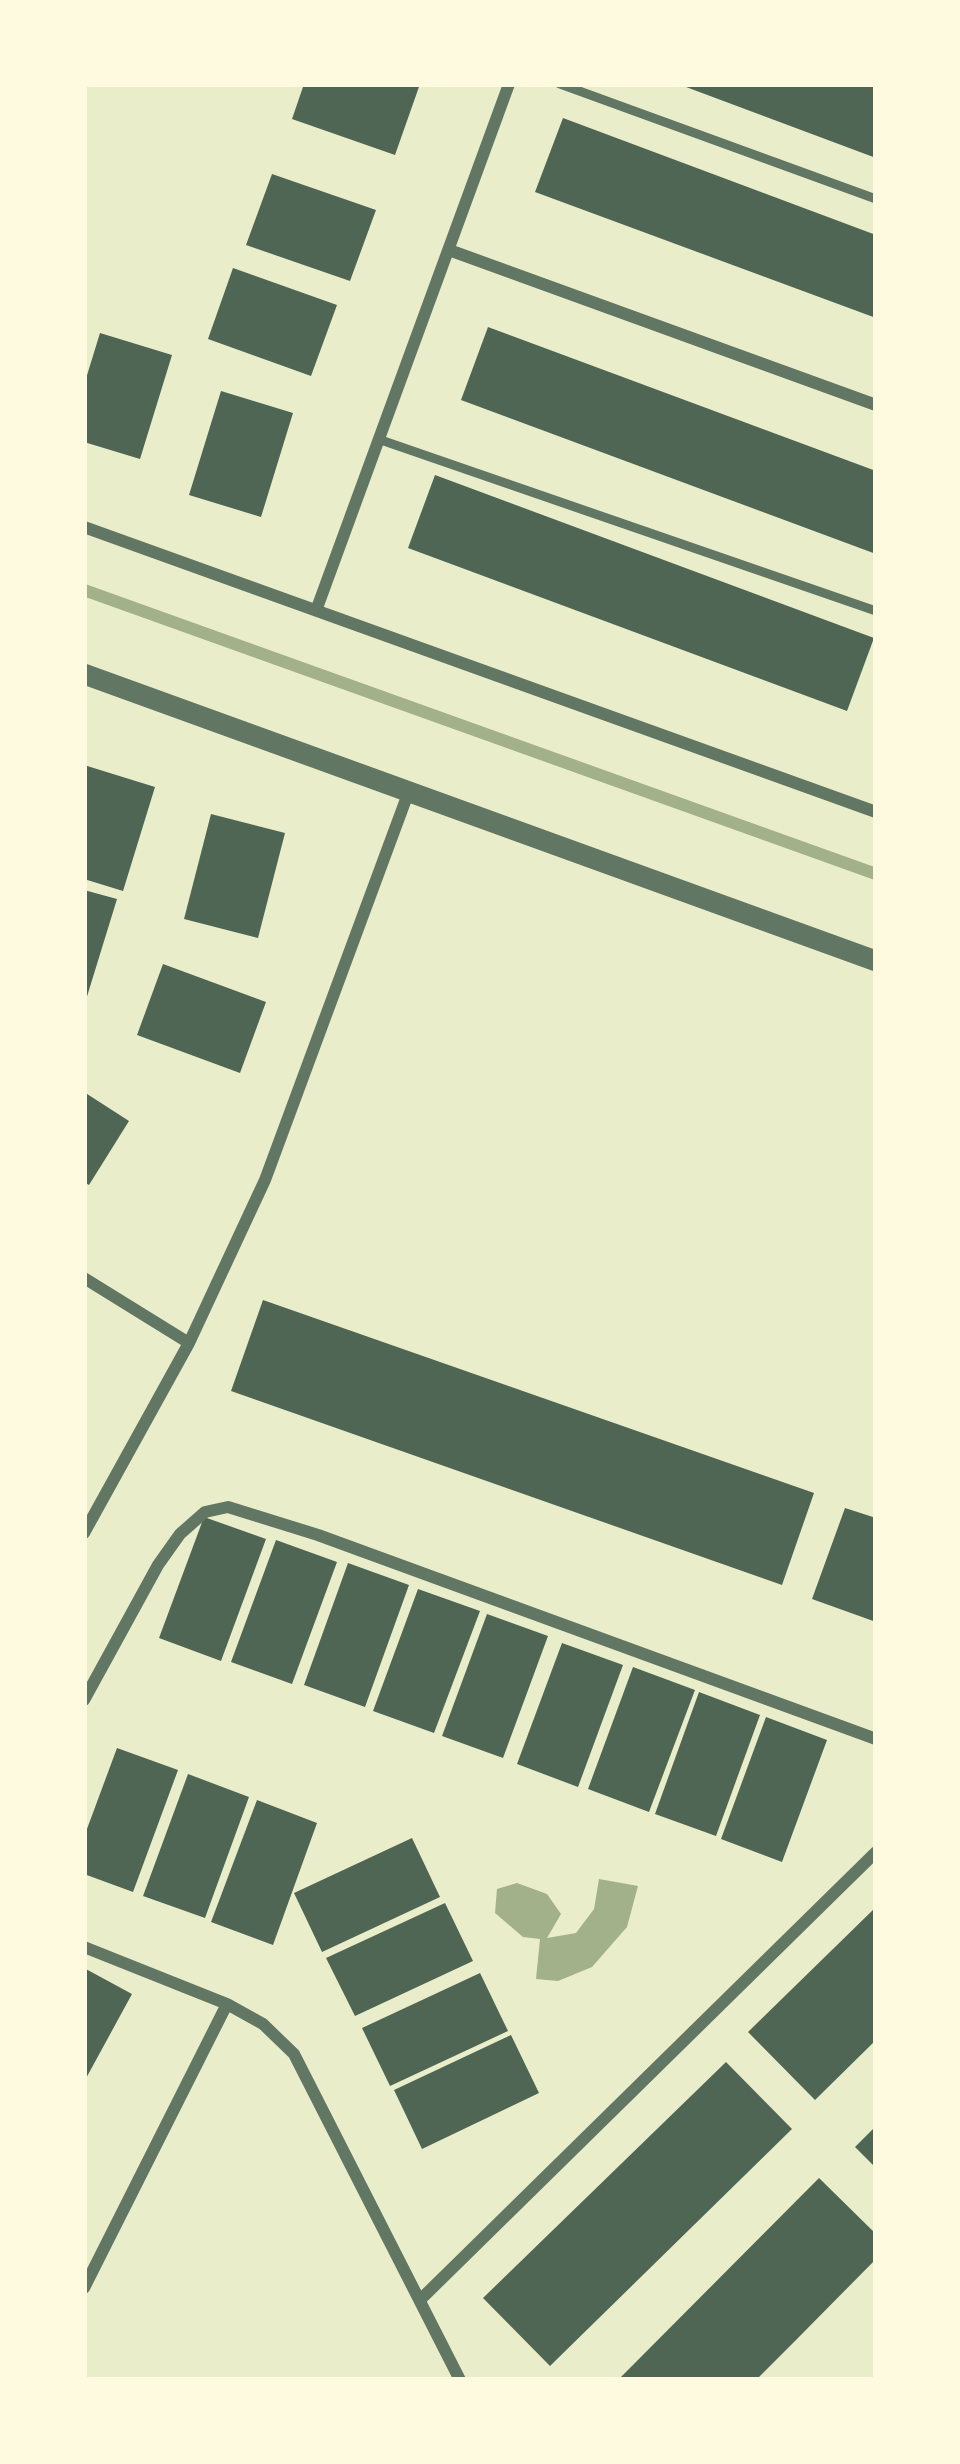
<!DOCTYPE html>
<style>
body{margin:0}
#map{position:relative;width:960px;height:2464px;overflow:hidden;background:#e9edc9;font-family:Ubuntu,sans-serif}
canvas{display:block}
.frame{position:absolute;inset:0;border:87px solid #fefae0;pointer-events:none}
</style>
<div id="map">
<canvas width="960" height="2464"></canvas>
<div class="frame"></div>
</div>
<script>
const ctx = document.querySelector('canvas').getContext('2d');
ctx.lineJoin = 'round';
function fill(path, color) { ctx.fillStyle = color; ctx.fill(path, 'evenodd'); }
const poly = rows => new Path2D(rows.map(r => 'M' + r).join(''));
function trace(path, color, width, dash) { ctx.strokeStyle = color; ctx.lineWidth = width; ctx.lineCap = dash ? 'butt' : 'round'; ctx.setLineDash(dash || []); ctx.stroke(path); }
const water = poly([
 [599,1879,638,1886,627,1927,592,1967,558,1981,536,1979,540,1939,523,1937,495,1913,497,1889,517,1883,547,1894,561,1914,547,1938,576,1933,594,1909]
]);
const stream = poly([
 [84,590,876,874]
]);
const building = poly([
 [304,84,420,84,395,155,292,119],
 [678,84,876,84,876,158],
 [563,118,876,235,876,318,535,192],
 [272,174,376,210,350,281,246,245],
 [233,268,337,305,311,376,208,339],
 [488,327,876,471,876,554,461,400],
 [100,333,172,355,140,459,84,442,84,385],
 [221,391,293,413,261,517,189,495],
 [435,475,874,638,847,711,408,548],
 [84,765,155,787,123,891,84,879],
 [211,814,285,833,258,938,184,919],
 [84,890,117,899,85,1003,84,1003],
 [163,964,266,1002,240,1073,137,1035],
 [84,1092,129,1121,89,1185,84,1182],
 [263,1300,814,1493,782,1585,231,1391],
 [845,1508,876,1518,876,1622,812,1599],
 [204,1517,266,1539,221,1661,159,1638],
 [276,1540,337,1562,292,1684,231,1662],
 [348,1563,409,1585,365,1707,304,1685],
 [418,1589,480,1611,434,1733,373,1711],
 [487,1614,548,1636,503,1758,442,1736],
 [562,1643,623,1665,578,1787,517,1764],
 [633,1667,695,1690,649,1812,588,1789],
 [699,1692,760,1715,716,1836,655,1814],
 [766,1717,827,1740,782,1862,721,1839],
 [117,1748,178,1770,133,1892,84,1874,84,1837],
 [188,1774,249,1797,205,1918,143,1896],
 [257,1800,317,1823,273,1945,211,1922],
 [412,1838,440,1897,322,1952,294,1893],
 [445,1903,473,1961,355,2016,326,1958],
 [876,1907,876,2040,815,2100,748,2032],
 [84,1968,132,1994,84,2082],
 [480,1973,508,2031,390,2086,362,2028],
 [511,2035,539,2093,422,2149,394,2090],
 [726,2062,792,2129,550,2366,483,2298],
 [876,2126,876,2168,855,2147],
 [819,2178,876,2234,876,2259,797,2339,756,2380,618,2380]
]);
const service = poly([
 [560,84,876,199],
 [378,439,876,611]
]);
const minor = poly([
 [449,250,876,405],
 [84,527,876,812],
 [317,608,509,84],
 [84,1278,189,1343],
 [84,1533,189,1343,265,1180,409,791],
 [84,1700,158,1565,180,1534,205,1512,228,1507,318,1535,876,1739],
 [84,1947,227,2004,263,2024,294,2054,460,2380],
 [84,2288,227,2004],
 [420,2300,876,1852]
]);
const tertiary = poly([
 [84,674,876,961]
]);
fill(water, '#a3b18a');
trace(stream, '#a3b18a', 12);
fill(building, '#4f6655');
trace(service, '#617663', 9);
trace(minor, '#617663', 12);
trace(tertiary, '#617663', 21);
</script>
